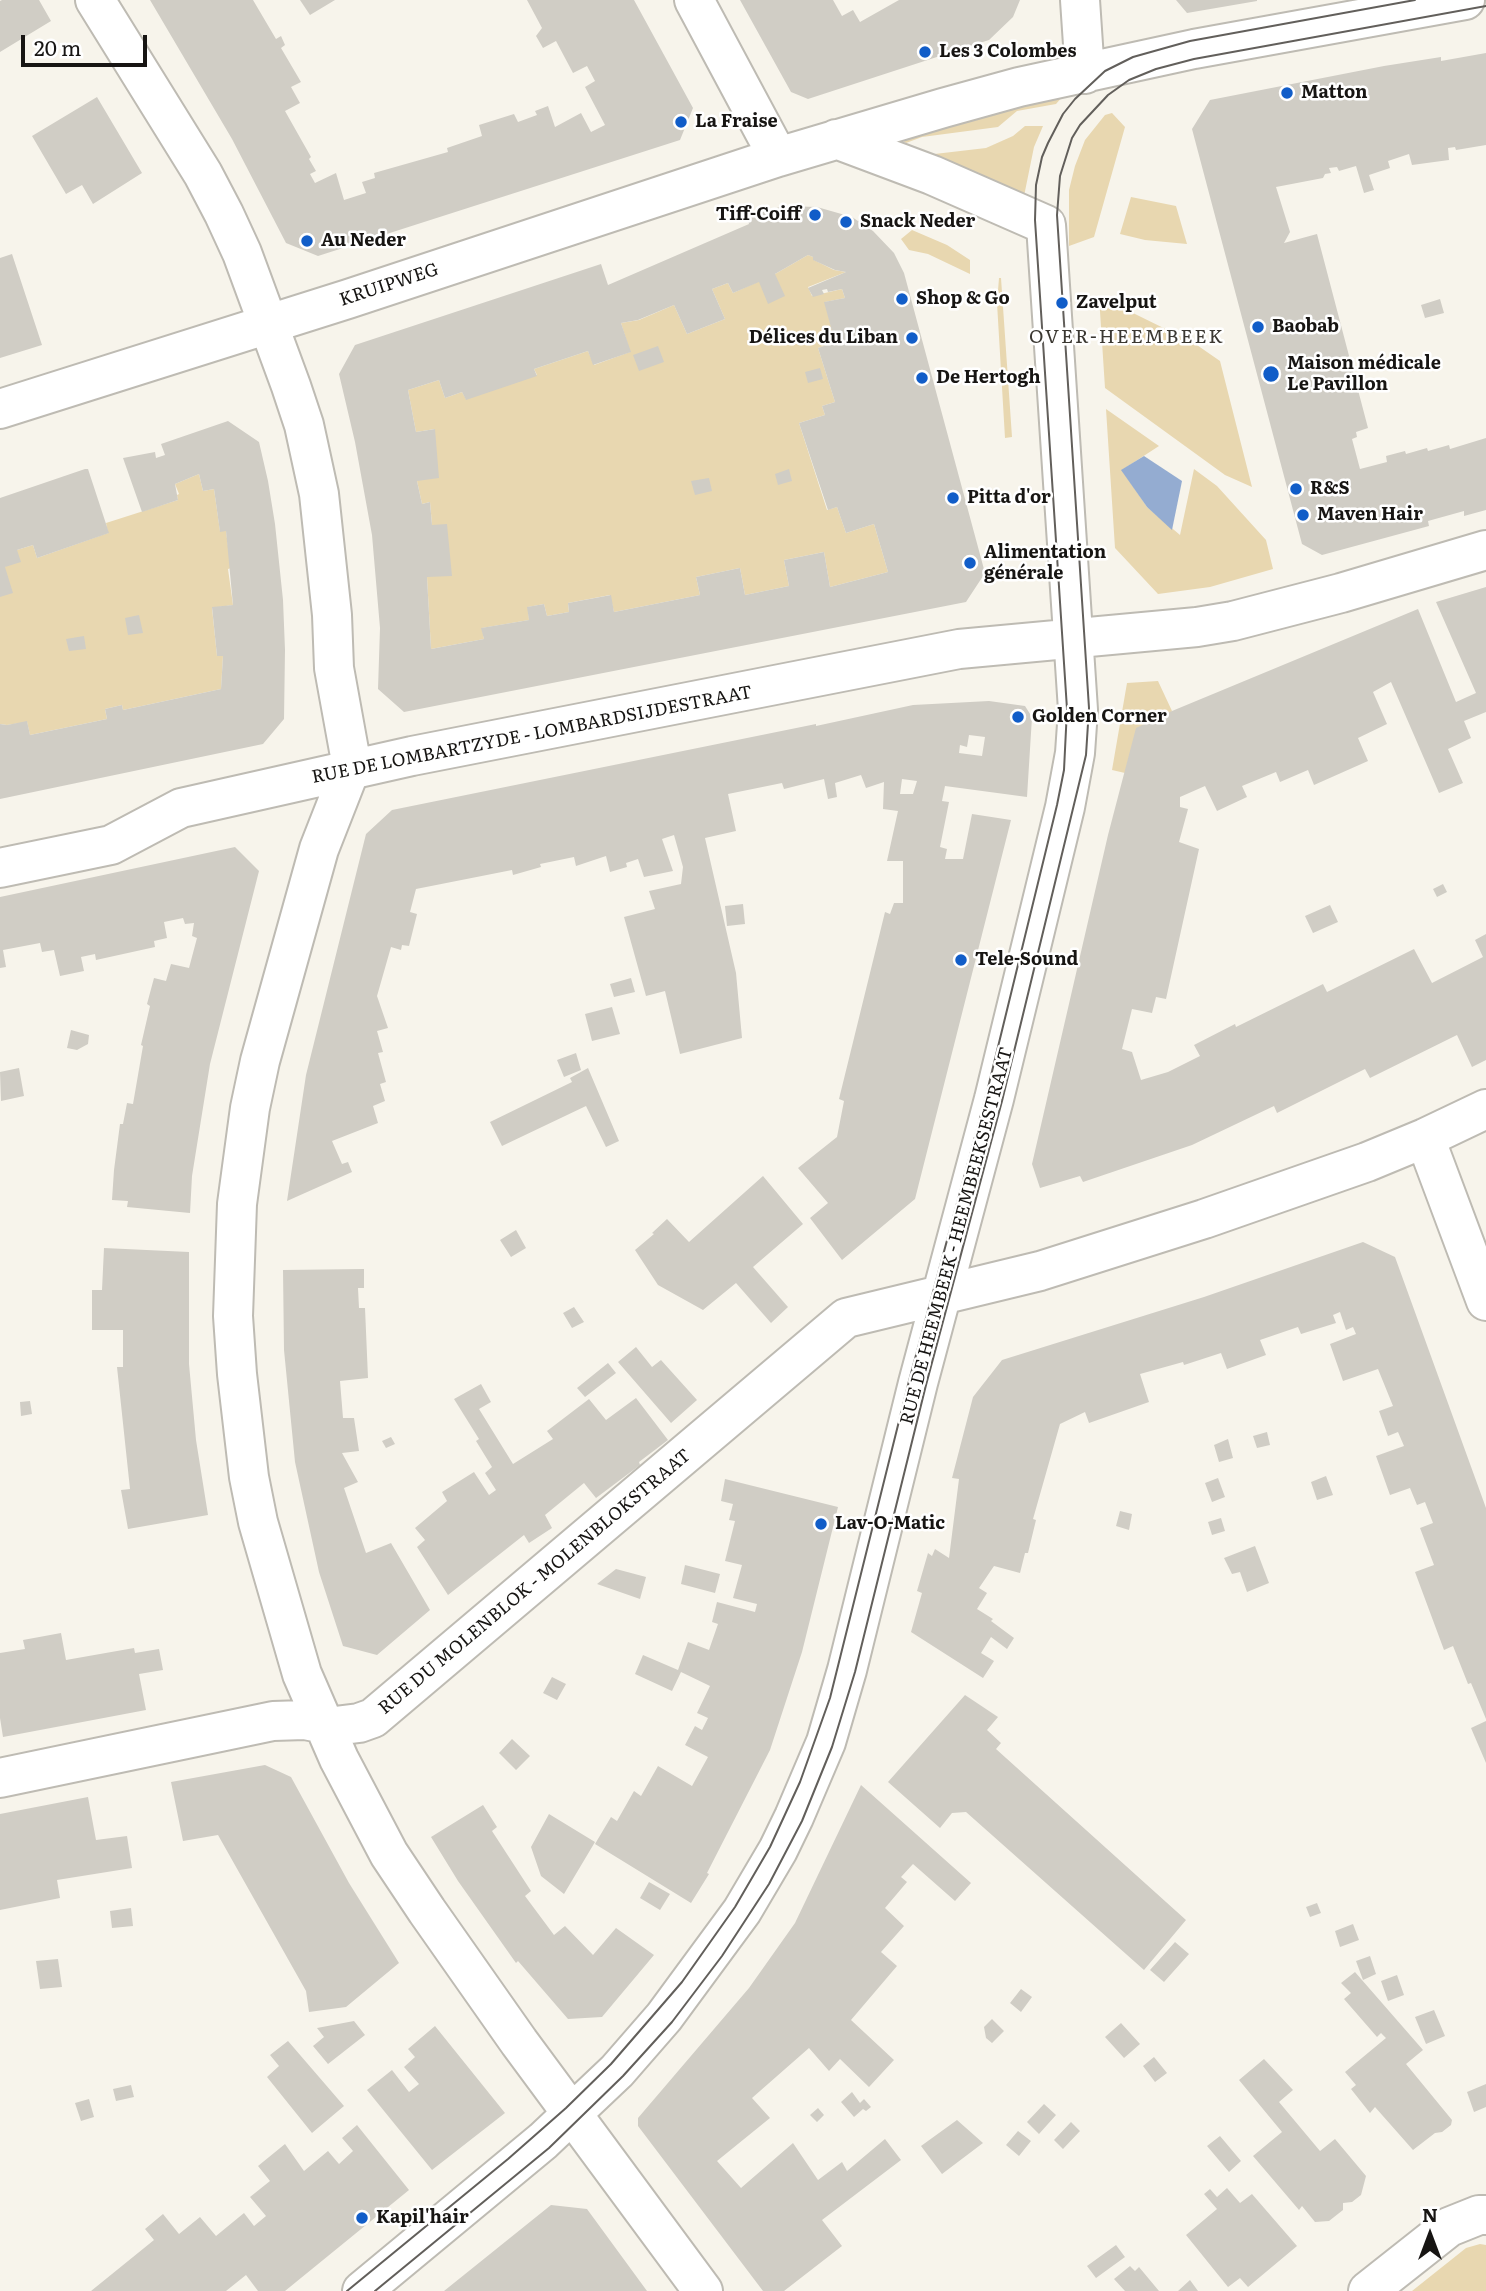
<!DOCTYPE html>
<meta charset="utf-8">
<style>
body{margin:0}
#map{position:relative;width:1486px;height:2291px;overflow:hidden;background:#f7f4eb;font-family:Literata,serif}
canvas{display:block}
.north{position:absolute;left:1395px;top:2200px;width:70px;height:70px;-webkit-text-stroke:5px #fff;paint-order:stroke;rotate:0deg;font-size:19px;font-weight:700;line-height:28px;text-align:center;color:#171513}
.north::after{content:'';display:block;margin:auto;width:24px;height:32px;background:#171513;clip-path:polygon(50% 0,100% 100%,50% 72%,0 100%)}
.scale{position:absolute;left:21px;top:35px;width:126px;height:32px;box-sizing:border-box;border:4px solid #171513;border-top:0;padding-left:9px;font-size:21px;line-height:24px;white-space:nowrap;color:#171513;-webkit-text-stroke:5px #fff;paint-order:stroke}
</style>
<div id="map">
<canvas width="1486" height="2291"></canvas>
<div class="north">N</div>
<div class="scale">20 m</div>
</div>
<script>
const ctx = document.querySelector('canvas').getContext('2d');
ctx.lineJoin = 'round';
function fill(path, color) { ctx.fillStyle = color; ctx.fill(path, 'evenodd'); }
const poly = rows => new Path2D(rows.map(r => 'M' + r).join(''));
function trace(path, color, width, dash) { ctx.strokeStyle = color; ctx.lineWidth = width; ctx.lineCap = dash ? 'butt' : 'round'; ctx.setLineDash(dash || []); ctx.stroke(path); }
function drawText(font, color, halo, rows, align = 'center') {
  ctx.font = font + ' Literata,serif'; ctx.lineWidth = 5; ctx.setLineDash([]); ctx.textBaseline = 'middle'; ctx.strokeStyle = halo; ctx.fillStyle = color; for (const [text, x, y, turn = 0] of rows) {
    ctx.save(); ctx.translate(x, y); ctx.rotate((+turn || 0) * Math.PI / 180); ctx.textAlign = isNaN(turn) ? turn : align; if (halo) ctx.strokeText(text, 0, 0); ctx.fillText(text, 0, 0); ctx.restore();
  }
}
const green = poly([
 [1063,96,1056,104,1017,111,998,127,922,137,906,143,900,139,962,119],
 [1112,113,1125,127,1094,237,1069,246,1069,190,1075,166,1085,140,1105,115],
 [1025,126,1043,126,1034,147,1023,201,926,155,986,148,1013,136],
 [1131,197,1176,206,1187,244,1145,240,1120,234],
 [912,230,947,245,970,260,970,274,928,254,909,250,901,239],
 [808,255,813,257,814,260,834,270,846,272,808,287,812,296,842,289,845,298,825,302,835,342,818,348,835,402,822,406,825,415,799,423,827,510,837,507,846,533,874,524,888,572,830,587,824,552,784,560,789,586,745,595,740,568,696,577,700,595,614,612,610,595,568,603,569,612,547,616,544,604,528,607,529,620,482,628,484,639,431,649,427,577,432,525,430,502,422,504,417,481,435,429,416,432,408,390,439,380,445,398,462,392,466,399,537,375,534,369,588,351,594,365,630,352,621,323,639,320,674,305,687,334,725,319,712,289,728,283,733,293,775,274],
 [999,278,1001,278,1012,437,1005,438,997,303],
 [1099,296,1105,296,1133,313,1194,343,1220,361,1252,487,1225,475,1105,388],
 [1106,409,1159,446,1122,470,1147,507,1180,535,1194,469,1217,486,1266,540,1273,569,1210,587,1158,594,1115,548],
 [199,474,203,491,214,489,220,531,226,531,231,568,228,569,233,605,212,608,217,656,223,656,221,689,123,710,122,705,105,709,107,719,30,735,27,722,7,725,0,724,0,597,5,567,17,550,33,545,37,558,108,533,106,523,178,500,177,495,179,494,175,484],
 [1158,681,1172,711,1125,773,1112,770,1127,683],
 [1480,2244,1486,2245,1486,2291,1412,2291,1466,2248]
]);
const water = poly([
 [1144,456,1182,481,1172,530,1147,507,1121,470]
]);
const building = poly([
 [2,0,39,0,51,21,0,52,0,1],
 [150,0,253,0,276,39,281,36,285,45,281,48,301,82,291,87,300,103,285,111,311,157,309,159,316,171,310,174,315,183,336,173,344,200,366,193,362,182,375,178,374,173,448,152,447,148,482,136,479,125,514,114,518,122,537,115,535,111,548,106,555,127,581,113,591,132,605,125,585,87,595,81,587,66,573,73,556,41,543,48,536,36,542,28,527,0,634,0,693,108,680,140,318,256,286,243,232,139],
 [300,0,335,0,310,15],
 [740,0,833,0,842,16,853,10,860,22,899,0,1020,0,1013,17,989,40,808,99,791,92],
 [1176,0,1257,0,1257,1,1187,13],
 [1486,53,1486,145,1456,150,1455,147,1448,148,1449,160,1412,165,1409,154,1388,161,1390,168,1369,175,1374,190,1364,193,1356,166,1339,171,1337,167,1329,168,1331,173,1325,174,1323,178,1276,187,1290,232,1284,243,1317,234,1368,428,1356,432,1357,437,1352,439,1360,469,1387,462,1386,456,1405,451,1406,454,1427,448,1428,451,1449,445,1450,449,1486,438,1486,510,1464,516,1464,511,1428,521,1429,526,1322,555,1302,544,1192,129,1210,100,1384,66,1441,57,1441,61],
 [97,97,142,173,93,204,82,185,66,194,32,136],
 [784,206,817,207,852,217,873,231,894,253,904,273,985,573,966,602,404,712,378,689,380,628,372,535,355,442,339,374,355,345,601,264,608,285,749,224,747,216],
 [808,255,813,257,813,260,835,270,846,272,808,288,813,297,824,294,822,290,827,289,828,292,842,289,845,298,824,302,835,342,818,348,835,402,822,406,825,415,799,423,828,510,837,507,846,533,874,524,888,572,830,587,824,552,784,560,789,586,745,595,740,568,696,577,700,595,614,612,611,595,568,603,569,612,547,616,544,604,527,607,529,620,481,628,484,639,431,649,427,577,452,576,447,524,432,525,430,502,422,504,417,481,439,478,435,429,416,432,408,390,439,380,445,398,462,392,466,400,537,376,534,369,588,351,593,365,631,352,621,323,638,320,674,305,687,334,725,319,712,289,728,283,733,293,759,282,768,304,785,296,775,274],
 [12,254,42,345,0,358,0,258],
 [1440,299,1444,313,1425,318,1421,305],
 [658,346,664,362,639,371,633,355],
 [820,368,823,379,808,383,805,372],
 [228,421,259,442,268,481,275,524,283,600,285,650,284,719,263,744,0,799,0,724,7,725,27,721,30,735,107,719,105,709,122,705,123,710,221,689,223,656,217,656,212,607,233,605,226,531,220,532,214,489,203,491,199,474,175,484,178,500,142,512,123,458,155,452,156,458,165,455,161,444],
 [85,469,88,469,109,533,37,558,33,545,17,550,21,562,5,567,13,593,0,597,0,498],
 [789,469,792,481,778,485,775,474],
 [709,478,712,491,695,495,691,481],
 [1486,587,1486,712,1464,721,1471,738,1448,749,1463,783,1439,793,1391,682,1373,692,1387,724,1358,738,1368,761,1314,785,1308,770,1280,782,1276,772,1242,786,1247,797,1217,811,1205,786,1180,797,1180,807,1188,809,1179,842,1199,849,1166,999,1156,997,1152,1013,1132,1009,1122,1049,1132,1052,1141,1080,1168,1072,1200,1056,1194,1045,1235,1024,1236,1027,1323,984,1327,992,1414,949,1432,983,1483,957,1475,940,1486,934,1486,1060,1472,1067,1457,1035,1370,1078,1365,1069,1277,1113,1274,1106,1192,1145,1083,1182,1080,1176,1040,1188,1032,1164,1108,835,1136,728,1172,711,1418,609,1456,702,1476,693,1436,602],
 [139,615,143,633,128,635,125,618],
 [84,636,86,649,69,651,66,639],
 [989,701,1025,706,1032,717,1027,797,945,786,942,801,949,802,940,847,947,849,945,859,963,859,972,814,1011,820,915,1199,842,1260,810,1218,828,1203,798,1168,837,1137,844,1101,839,1099,885,912,890,914,894,903,903,903,903,861,887,861,898,811,883,809,884,782,866,788,861,775,835,783,837,797,828,799,824,779,784,789,782,783,728,794,736,831,705,838,736,973,742,1038,680,1054,665,991,646,996,624,917,655,909,649,891,681,884,683,867,674,835,662,839,673,871,644,877,638,859,626,863,627,867,610,872,606,856,576,866,574,857,540,864,541,867,513,875,512,870,416,889,410,912,417,914,409,946,402,945,401,950,391,947,377,996,388,1028,377,1031,383,1052,378,1053,386,1082,380,1084,385,1101,373,1106,378,1123,332,1141,342,1164,348,1162,352,1172,287,1201,306,1075,366,834,392,810,816,724,816,726,913,705],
 [969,735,985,737,982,756,959,753,960,745,967,747],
 [902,779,917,781,913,794,900,794],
 [235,847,259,871,210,1064,192,1176,190,1213,127,1207,128,1201,112,1200,114,1170,120,1124,123,1124,127,1103,133,1104,143,1046,141,1045,150,1006,147,1004,154,978,166,981,171,964,189,968,197,938,192,936,194,923,185,924,183,918,164,922,167,938,154,941,155,947,96,960,95,954,81,957,84,971,60,976,54,950,42,952,40,943,3,950,6,967,0,968,0,897],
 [1443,884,1447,892,1437,897,1433,889],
 [743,904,745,924,727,926,725,906],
 [1330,905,1338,922,1313,933,1305,916],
 [631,978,635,992,614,997,610,984],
 [612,1007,620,1034,592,1041,585,1014],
 [71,1030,89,1035,88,1044,77,1050,67,1048],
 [576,1053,581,1070,564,1077,557,1060],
 [19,1068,24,1096,1,1101,0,1072],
 [588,1068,619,1141,606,1147,586,1106,502,1146,490,1122,572,1082,570,1078],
 [763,1176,803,1224,753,1267,788,1307,771,1323,736,1283,703,1310,658,1285,635,1250,654,1234,652,1233,667,1219,689,1242],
 [516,1230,526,1248,511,1257,500,1240],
 [1363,1242,1395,1257,1486,1508,1486,1719,1471,1683,1468,1684,1453,1646,1444,1650,1415,1572,1434,1565,1420,1528,1433,1523,1425,1502,1417,1505,1410,1488,1390,1495,1376,1456,1404,1446,1398,1432,1388,1436,1379,1411,1393,1406,1378,1369,1343,1381,1330,1344,1356,1334,1353,1327,1346,1330,1340,1312,1333,1315,1336,1323,1301,1334,1298,1327,1260,1340,1266,1355,1227,1369,1221,1353,1184,1365,1183,1362,1140,1374,1149,1402,1089,1423,1085,1412,1060,1424,1033,1519,1036,1520,1028,1553,1025,1553,1020,1573,994,1566,979,1588,987,1593,977,1609,993,1619,991,1621,1014,1638,1007,1649,991,1637,981,1653,994,1661,983,1678,911,1632,922,1593,917,1591,928,1553,932,1556,935,1549,949,1558,959,1479,952,1478,973,1397,1002,1360,1204,1297],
 [104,1248,189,1252,189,1364,196,1440,208,1515,128,1529,121,1490,130,1489,117,1367,123,1367,123,1330,92,1330,92,1290,102,1290],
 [364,1269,364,1288,358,1288,359,1308,365,1308,368,1378,340,1381,343,1418,354,1418,359,1451,342,1453,358,1482,344,1488,366,1553,391,1543,430,1610,377,1655,343,1646,319,1572,295,1462,284,1350,283,1270],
 [574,1307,584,1322,572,1328,563,1313],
 [636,1347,652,1367,661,1360,697,1400,671,1423,618,1362],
 [608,1363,616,1373,585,1397,577,1388],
 [481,1384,491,1402,479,1409,513,1464,553,1439,547,1431,589,1399,606,1420,636,1398,668,1440,639,1462,640,1465,596,1498,584,1483,545,1515,552,1528,529,1543,524,1535,448,1595,417,1547,425,1540,415,1528,447,1501,442,1492,474,1472,489,1495,496,1490,485,1473,492,1467,476,1441,479,1439,454,1399],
 [30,1401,32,1414,21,1416,20,1402],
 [1267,1432,1270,1445,1257,1448,1253,1436],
 [391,1437,395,1444,386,1448,382,1441],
 [1228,1439,1233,1458,1219,1462,1214,1445],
 [1326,1476,1333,1495,1317,1500,1311,1482],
 [1218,1478,1225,1497,1212,1502,1205,1483],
 [725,1479,838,1507,802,1652,770,1750,707,1873,709,1874,691,1903,595,1844,611,1817,617,1821,634,1791,641,1796,658,1766,692,1786,708,1757,685,1745,695,1726,702,1730,708,1718,697,1713,710,1686,681,1672,672,1691,635,1674,643,1655,678,1670,688,1642,709,1650,718,1624,712,1622,717,1602,755,1612,757,1604,733,1598,742,1565,725,1561,735,1521,729,1520,733,1504,721,1501],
 [1120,1511,1132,1514,1129,1530,1116,1526],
 [1221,1518,1225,1531,1212,1535,1208,1522],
 [1255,1546,1269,1583,1247,1592,1240,1572,1232,1574,1224,1558],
 [685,1565,720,1574,715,1593,681,1584],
 [616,1569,646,1577,640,1599,597,1584],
 [61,1633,66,1660,134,1648,135,1653,159,1649,163,1670,139,1674,146,1710,3,1737,0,1718,0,1653,25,1649,23,1640],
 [552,1677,566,1684,557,1700,543,1693],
 [965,1695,998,1717,987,1730,1001,1743,996,1749,1186,1920,1144,1970,966,1812,952,1813,940,1828,888,1782],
 [1486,1721,1486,1763,1471,1728],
 [512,1739,530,1756,516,1770,499,1753],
 [265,1765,291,1777,349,1883,399,1963,346,2007,309,2012,306,1991,218,1835,183,1841,171,1782],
 [861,1785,971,1883,955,1901,913,1864,901,1877,907,1882,885,1908,904,1926,881,1952,897,1966,851,2020,894,2060,869,2087,840,2059,829,2071,809,2048,752,2098,770,2118,717,2161,741,2188,793,2143,818,2180,842,2162,847,2171,885,2139,901,2160,822,2220,842,2246,784,2291,763,2291,638,2126,638,2118,749,1988,795,1923],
 [88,1797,96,1840,127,1836,132,1868,57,1880,60,1898,0,1910,0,1814],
 [483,1805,497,1827,492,1831,531,1891,525,1896,554,1935,565,1926,593,1955,616,1928,654,1955,602,2017,568,2019,518,1961,516,1963,458,1881,431,1837],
 [549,1814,595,1842,564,1894,541,1876,531,1847],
 [649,1882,670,1894,660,1910,640,1898],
 [1317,1903,1321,1913,1310,1917,1306,1907],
 [131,1908,133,1926,112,1928,110,1911],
 [1353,1924,1359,1940,1340,1947,1335,1931],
 [1175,1942,1189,1954,1164,1982,1150,1970],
 [1370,1956,1376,1974,1363,1980,1356,1961],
 [58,1959,62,1987,40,1989,36,1961],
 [1355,1972,1423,2050,1406,2064,1452,2120,1451,2125,1442,2132,1435,2133,1413,2150,1375,2107,1370,2113,1351,2089,1356,2085,1345,2072,1386,2038,1381,2033,1377,2037,1344,1999,1351,1993,1341,1983],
 [1397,1975,1404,1995,1388,2001,1381,1981],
 [1021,1989,1032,1997,1021,2012,1010,2003],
 [1434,2010,1445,2036,1426,2044,1415,2017],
 [992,2019,1004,2031,992,2043,986,2038,984,2027],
 [354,2021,365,2035,328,2064,313,2046,324,2037,317,2028],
 [1121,2023,1140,2044,1124,2058,1105,2037],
 [435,2026,505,2113,432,2170,367,2090,392,2070,409,2092,419,2084,404,2067,415,2057,408,2049],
 [288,2041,344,2106,312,2133,267,2077,279,2066,270,2055],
 [1154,2057,1167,2073,1155,2082,1143,2066],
 [1264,2059,1293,2090,1279,2102,1320,2151,1335,2139,1366,2176,1361,2195,1352,2202,1343,2203,1343,2210,1329,2221,1315,2222,1302,2206,1299,2210,1253,2156,1282,2132,1239,2080],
 [1486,2084,1486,2107,1474,2112,1467,2092],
 [131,2085,134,2097,116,2101,113,2089],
 [852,2092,860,2103,864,2099,871,2107,866,2111,863,2109,854,2117,841,2102],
 [89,2099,94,2117,81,2121,75,2103],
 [1044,2104,1056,2115,1039,2134,1027,2122],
 [818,2108,824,2115,817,2122,810,2115],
 [957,2120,983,2143,942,2174,921,2146],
 [1071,2122,1080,2131,1063,2149,1054,2140],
 [357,2125,409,2190,285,2291,258,2291,246,2275,226,2291,91,2291,154,2240,145,2229,163,2214,179,2234,200,2217,216,2236,244,2213,254,2226,266,2216,250,2197,270,2181,258,2166,285,2144,304,2171,328,2151,339,2164,353,2151,342,2138],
 [1018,2131,1031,2141,1019,2156,1006,2145],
 [1220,2136,1241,2161,1229,2172,1207,2146],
 [1227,2188,1240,2203,1252,2194,1297,2246,1248,2287,1240,2278,1228,2287,1186,2235,1217,2209,1204,2194,1210,2189,1217,2197],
 [551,2205,587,2209,647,2291,444,2291],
 [1116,2245,1125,2257,1096,2278,1087,2266],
 [1130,2266,1135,2271,1139,2267,1159,2291,1125,2291,1114,2279],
 [1190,2280,1198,2291,1178,2291]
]);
const minor = poly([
 [95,0,203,174,224,214,242,253,291,386,304,425,319,494,332,615,334,668,350,756,350,770,319,849,260,1061,250,1108,237,1204,233,1316,237,1374,249,1477,258,1522,302,1674,339,1759,389,1854,427,1911,519,2042,703,2291],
 [694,0,778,157],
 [1080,0,1085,74],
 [0,409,348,299,778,157,943,108,1019,87,1194,49,1465,0],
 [0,868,111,845,181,808,412,756,959,649,1197,627,1233,621,1341,593,1486,550],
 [1425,1138,1486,1301],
 [0,1778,273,1721,305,1720,335,1726,359,1723,373,1718,846,1318,1040,1271,1204,1219,1367,1162,1425,1138,1486,1109],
 [362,2291,543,2141,617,2071,664,2017,742,1911,778,1850,794,1817,826,1742,847,1670,918,1383,994,1099,1065,807,1075,753,1078,710,1046,225,932,175,836,139],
 [1368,2291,1449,2227,1479,2215,1486,2215]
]);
const tram = poly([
 [347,2291,508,2159,566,2108,611,2064,682,1982,735,1907,770,1847,800,1782,830,1698,909,1381,986,1096,1057,805,1064,770,1067,709,1035,220,1036,185,1042,157,1048,143,1063,114,1075,99,1105,71,1133,57,1190,41,1415,0],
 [375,2291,549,2148,623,2076,672,2022,722,1956,769,1884,802,1821,832,1747,855,1672,926,1385,1002,1101,1086,755,1089,708,1057,215,1060,176,1072,138,1080,125,1108,95,1129,80,1156,69,1194,59,1486,6]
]);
const markers = [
 [925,52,7,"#115dc8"],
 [1287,93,7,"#115dc8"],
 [681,122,7,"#115dc8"],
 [815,215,7,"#115dc8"],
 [846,222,7,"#115dc8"],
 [307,241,7,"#115dc8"],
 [902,299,7,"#115dc8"],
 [1062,303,7,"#115dc8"],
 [1258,327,7,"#115dc8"],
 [912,338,7,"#115dc8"],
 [1271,374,9,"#115dc8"],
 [922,378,7,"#115dc8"],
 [1296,489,7,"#115dc8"],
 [953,498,7,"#115dc8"],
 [1303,515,7,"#115dc8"],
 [970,563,7,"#115dc8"],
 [1018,717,7,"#115dc8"],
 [961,960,7,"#115dc8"],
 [821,1524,7,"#115dc8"],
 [362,2218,7,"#115dc8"]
];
const poiNames = [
 ["Les 3 Colombes",939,52],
 ["Matton",1301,93],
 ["La Fraise",695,122],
 ["Tiff-Coiff",801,215,"right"],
 ["Snack Neder",860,222],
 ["Au Neder",321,241],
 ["Shop & Go",916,299],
 ["Zavelput",1076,303],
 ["Baobab",1272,327],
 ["Délices du Liban",898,338,"right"],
 ["Maison médicale",1287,364],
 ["Le Pavillon",1287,385],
 ["De Hertogh",936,378],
 ["R&S",1310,489],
 ["Pitta d'or",967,498],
 ["Maven Hair",1317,515],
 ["Alimentation",984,553],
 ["générale",984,574],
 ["Golden Corner",1032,717],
 ["Tele-Sound",975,960],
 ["Lav-O-Matic",835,1524],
 ["Kapil'hair",376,2218]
];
const streetNames = [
 ["KRUIPWEG",389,285,-18],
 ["RUE DE LOMBARTZYDE - LOMBARDSIJDESTRAAT",532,735,-11],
 ["RUE DE HEEMBEEK - HEEMBEEKSESTRAAT",957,1236,-75],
 ["RUE DU MOLENBLOK - MOLENBLOKSTRAAT",535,1582,-40]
];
const neighbourhoodNames = [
 ["OVER-HEEMBEEK",1127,337]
];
fill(green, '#e8d7b0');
fill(water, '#94acd1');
fill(building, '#d0cdc5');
trace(minor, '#bebbb3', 42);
trace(minor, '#fff', 38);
trace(tram, '#625f5b', 2);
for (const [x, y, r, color] of markers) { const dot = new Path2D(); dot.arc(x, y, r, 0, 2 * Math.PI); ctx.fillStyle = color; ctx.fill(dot); trace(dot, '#fff', 2.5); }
drawText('bold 18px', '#171513', '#fff', poiNames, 'left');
drawText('18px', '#171513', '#fff', streetNames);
ctx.letterSpacing = '2px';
drawText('19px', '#3b3832', '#fff', neighbourhoodNames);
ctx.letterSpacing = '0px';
</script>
